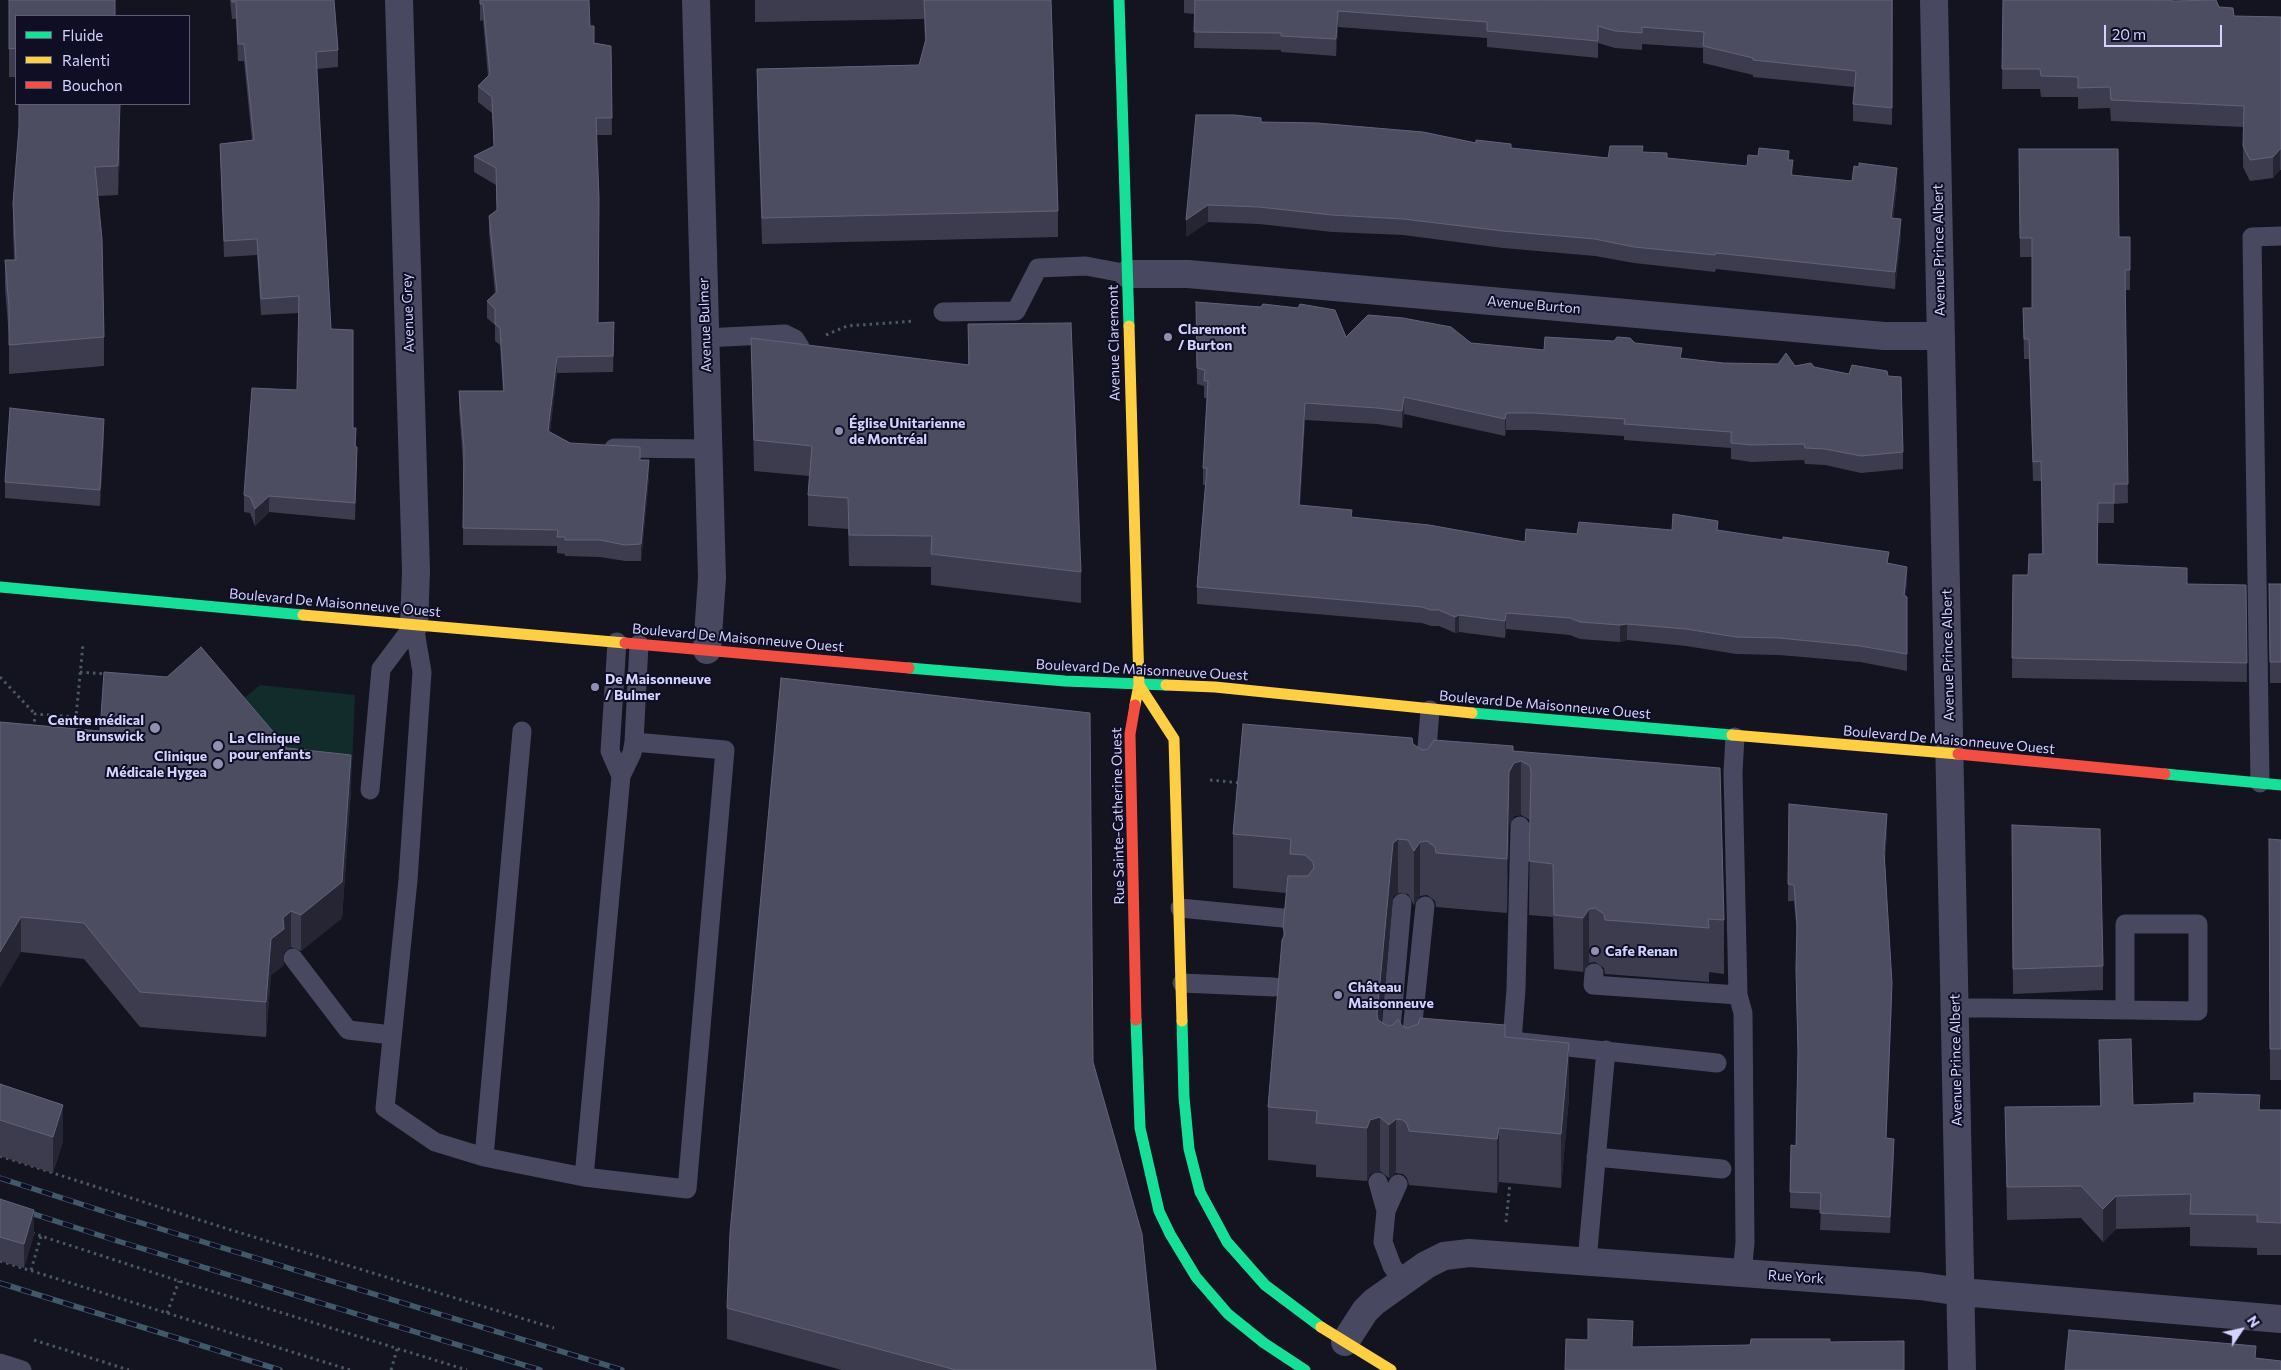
<!DOCTYPE html>
<meta charset="utf-8">
<style>
body{margin:0}
#map{position:relative;width:2281px;height:1370px;overflow:hidden;background:#141320;font-family:Commissioner,sans-serif}
canvas{display:block}
.legend{position:absolute;left:15px;top:15px;width:175px;height:90px;box-sizing:border-box;background:#0f0e25;border:1px solid #5d5d7c;margin:0;padding:6px 9px;list-style:none;font-size:15px;color:#d2d3ff}
.legend li{display:flex;align-items:center;gap:10px;height:25px}
.legend b{width:25px;border:1px solid #5d5d7c}
.north{position:absolute;left:2216px;top:1305px;width:50px;height:50px;-webkit-text-stroke:4px #0f0e25;paint-order:stroke;rotate:56deg;font-size:14px;font-weight:700;line-height:20px;text-align:center;color:#d2d3ff}
.north::after{content:'';display:block;margin:auto;width:18px;height:22px;background:#d2d3ff;clip-path:polygon(50% 0,100% 100%,50% 72%,0 100%)}
.scale{position:absolute;left:2104px;top:25px;width:118px;height:22px;box-sizing:border-box;border:2px solid #d2d3ff;border-top:0;padding-left:6px;font-size:15px;line-height:18px;white-space:nowrap;color:#d2d3ff;-webkit-text-stroke:4px #0f0e25;paint-order:stroke}
</style>
<div id="map">
<canvas width="2281" height="1370"></canvas>
<ul class="legend">
<li><b style="height:6px;background:#16e098"></b>Fluide</li>
<li><b style="height:6px;background:#ffcf43"></b>Ralenti</li>
<li><b style="height:6px;background:#f24e42"></b>Bouchon</li>
</ul>
<div class="north">N</div>
<div class="scale">20 m</div>
</div>
<script>
const ctx = document.querySelector('canvas').getContext('2d');
ctx.lineJoin = 'round';
function fill(path, color) { ctx.fillStyle = color; ctx.fill(path, 'evenodd'); }
const poly = rows => new Path2D(rows.map(r => 'M' + r).join(''));
function trace(path, color, width, dash) { ctx.strokeStyle = color; ctx.lineWidth = width; ctx.lineCap = dash ? 'butt' : 'round'; ctx.setLineDash(dash || []); ctx.stroke(path); }
function drawText(font, color, halo, rows, align = 'center') {
  ctx.font = font + ' Commissioner,sans-serif'; ctx.lineWidth = 4; ctx.setLineDash([]); ctx.textBaseline = 'middle'; ctx.strokeStyle = halo; ctx.fillStyle = color; for (const [text, x, y, turn = 0] of rows) {
    ctx.save(); ctx.translate(x, y); ctx.rotate((+turn || 0) * Math.PI / 180); ctx.textAlign = isNaN(turn) ? turn : align; if (halo) ctx.strokeText(text, 0, 0); ctx.fillText(text, 0, 0); ctx.restore();
  }
}
const green = poly([
 [260,685,355,695,351,791,227,712]
]);
const path = poly([
 [826,335,847,326,915,321],
 [80,672,107,674],
 [0,677,35,714],
 [34,728,35,714,76,717,83,644],
 [1210,780,1241,783],
 [0,1156,231,1230,554,1328],
 [1506,1222,1510,1183],
 [32,1233,179,1281,467,1370],
 [0,1261,350,1370],
 [31,1270,41,1236],
 [167,1313,179,1281],
 [34,1340,129,1370],
 [391,1370,397,1349]
]);
const lane = poly([
 [943,312,1016,311,1038,268,1086,266,1128,274],
 [705,338,785,334,795,339,800,347,803,365],
 [614,448,708,449],
 [414,625,422,672,408,880,385,1108,435,1142,484,1157],
 [617,642,610,751,621,776],
 [522,731,484,1157,584,1177],
 [1735,737,1733,772,1738,995,1743,1013,1745,1243,1742,1273],
 [634,742,725,750,687,1189,584,1177,621,776,632,753,634,742,639,644],
 [1425,774,1430,710],
 [2260,783,2252,237,2281,236],
 [370,790,381,669,414,625],
 [1520,826,1516,989,1512,1041,1717,1063],
 [1180,908,1303,920],
 [293,958,348,1030,392,1035],
 [1594,973,1593,985,1738,995],
 [1182,983,1274,987],
 [1955,1008,1990,1008,2198,1011,2198,924,2125,924,2125,1010],
 [1410,1051,1425,906],
 [1389,1052,1402,903],
 [1596,1157,1722,1169],
 [1378,1182,1386,1211],
 [1398,1184,1386,1211,1383,1242,1392,1266,1402,1281],
 [1587,1261,1606,1050],
 [0,1363,22,1370]
]);
const street = poly([
 [399,0,416,571,414,625],
 [696,0,712,578,707,650],
 [1934,0,1962,1370],
 [1128,274,1188,274,1884,336,1941,336],
 [1345,1342,1365,1311,1374,1302,1426,1265,1444,1256,1469,1253,1920,1286,1961,1292,2281,1319]
]);
const fast = poly([
 [1119,0,1129,326],
 [0,587,303,615],
 [909,668,1065,681,1166,685],
 [1472,713,1732,735],
 [2165,774,2281,785],
 [1136,1020,1140,1128,1159,1211,1170,1234,1196,1277,1228,1314,1264,1343,1305,1370],
 [1182,1021,1184,1097,1189,1149,1200,1192,1227,1242,1265,1285,1321,1327]
]);
const slow = poly([
 [1129,326,1139,685,1135,705],
 [303,615,625,643],
 [1139,685,1174,739,1182,1021],
 [1166,685,1215,687,1472,713],
 [1732,735,1958,754],
 [1321,1327,1391,1370]
]);
const jam = poly([
 [625,643,909,668],
 [1135,705,1130,734,1136,1020],
 [1958,754,2165,774]
]);
const rail = poly([
 [0,1178,112,1214,622,1370],
 [0,1203,111,1239,540,1370],
 [0,1283,280,1370]
]);
const wall = poly([
 [9,0,16,16,16,77,9,77],
 [230,0,334,0,338,50,338,67,316,69,331,329,353,428,356,447,357,464,355,520,269,512,255,526,250,513,244,512,244,495,297,390,299,313,261,315,257,255,224,257,220,144,252,140,244,61,238,61,236,19,232,19],
 [480,0,590,26,594,43,611,46,612,135,597,135,598,323,614,339,613,372,557,373,550,432,570,443,640,460,649,477,641,561,625,561,600,557,565,556,565,554,557,553,557,546,463,545,463,463,459,408,459,391,503,391,500,345,495,341,495,325,487,318,487,301,495,293,489,233,489,216,497,210,496,185,474,172,474,156,494,146,492,113,478,102,478,86,488,76,483,20,480,21],
 [755,0,1051,0,1058,211,1058,237,762,244,757,95,757,69,919,65,925,42,924,19,755,22],
 [1184,0,1893,0,1892,125,1853,121,1853,104,1854,87,1753,77,1753,75,1703,63,1703,48,1642,44,1642,50,1615,48,1598,43,1598,58,1487,47,1487,38,1338,27,1336,56,1281,52,1281,50,1194,48,1195,14,1184,13],
 [2003,0,2172,1,2219,7,2234,16,2281,17,2281,170,2280,170,2273,178,2250,181,2243,167,2243,127,2111,121,2110,108,2078,109,2078,97,2041,97,2040,89,2002,89],
 [1261,122,1476,143,1511,149,1608,158,1643,152,1667,158,1747,166,1789,160,1793,175,1897,185,1893,219,1901,236,1895,289,1716,269,1715,272,1634,263,1595,256,1503,248,1403,235,1332,232,1259,224,1208,222,1186,237],
 [19,127,120,153,118,195,98,196,104,337,104,366,9,374,9,336,5,289,5,260,14,260,13,232,13,203],
 [2019,149,2119,237,2130,237,2130,290,2125,290,2128,503,2114,504,2114,523,2098,523,2098,564,2187,584,2246,585,2247,682,2012,678,2013,575,2028,575,2042,554,2041,481,2033,481,2029,359,2024,359,2023,308,2032,308,2032,257,2020,257],
 [1196,302,1346,337,1471,343,1544,350,1635,343,1682,358,1723,363,1814,367,1903,452,1903,469,1861,473,1825,465,1805,464,1804,460,1751,462,1731,459,1731,448,1624,440,1624,436,1534,430,1506,430,1505,436,1404,414,1402,428,1377,424,1305,420,1300,505,1352,517,1525,542,1577,534,1672,530,1718,530,1889,563,1907,584,1905,596,1907,597,1907,671,1860,662,1779,655,1736,654,1686,646,1627,640,1620,642,1580,639,1570,635,1506,629,1505,638,1459,632,1455,633,1439,626,1431,626,1422,623,1197,604,1197,587,1205,485,1203,485,1203,468,1207,398,1204,398,1204,386,1197,384],
 [968,324,1081,572,1081,603,931,585,931,567,849,566,848,529,808,526,808,495,809,476,754,471,751,338,968,365],
 [104,436,100,506,5,498,5,482],
 [2269,584,2281,584,2281,683,2270,683],
 [0,722,287,748,351,791,342,918,301,951,291,947,284,952,284,965,271,975,266,1037,140,1027,84,959,21,952],
 [1413,744,1422,750,1513,751,1724,920,1724,974,1709,972,1709,982,1605,974,1604,968,1595,962,1589,963,1583,972,1554,969,1553,917,1529,915,1530,822,1530,820,1521,815,1514,816,1509,826,1507,913,1436,907,1435,901,1427,895,1420,896,1414,905,1408,894,1398,893,1393,897,1381,1022,1388,1026,1402,1026,1408,1028,1505,1037,1569,1097,1561,1188,1499,1182,1497,1193,1409,1185,1407,1178,1403,1174,1396,1173,1389,1178,1380,1171,1370,1174,1367,1181,1316,1177,1316,1165,1268,1160,1268,1107,1283,938,1283,927,1286,893,1233,888,1233,834],
 [1789,804,1887,831,1885,861,1892,999,1886,1138,1894,1155,1890,1233,1820,1230,1821,1210,1790,1208,1791,1145,1796,1146,1798,1060,1796,986,1797,935,1794,901,1788,901],
 [2012,825,2103,966,2103,990,2013,994],
 [2281,840,2281,1080,2270,1080,2269,870],
 [2099,1040,2133,1105,2281,1110,2281,1255,2257,1255,2257,1248,2190,1246,2190,1227,2116,1229,2103,1242,2081,1218,2007,1220,2005,1107,2100,1106],
 [1093,1062,1156,1370,842,1370,727,1339,727,1308],
 [0,1084,63,1141,53,1173,0,1156],
 [0,1199,34,1234,24,1268,0,1261]
]);
const shadedWall = poly([
 [1338,11,1338,27,1336,56,1336,39],
 [120,124,120,153,118,195,118,166],
 [2280,149,2280,170,2273,178,2273,157],
 [1793,160,1793,177,1791,175],
 [1897,168,1897,185,1891,235,1891,218],
 [1208,205,1208,222,1186,237,1186,220],
 [1901,219,1901,236,1895,289,1895,272],
 [557,357,557,373,548,447,548,431],
 [1404,397,1404,414,1402,428,1402,411],
 [1305,403,1305,420,1299,522,1299,505],
 [1506,413,1506,430,1505,436,1505,419],
 [104,419,104,436,100,506,100,490],
 [357,447,357,464,355,520,355,503],
 [649,460,649,477,641,561,641,544],
 [269,496,269,512,255,526,255,509],
 [1907,567,1907,584,1904,612,1904,595],
 [1506,613,1506,629,1505,638,1505,621],
 [1459,615,1459,632,1455,633,1455,617],
 [1627,624,1627,640,1620,642,1620,625],
 [351,755,351,791,342,918,301,951,301,915],
 [1521,761,1521,815,1514,816,1509,826,1507,913,1507,859,1509,772,1514,763],
 [1887,814,1887,831,1884,868,1884,852],
 [1398,839,1398,893,1393,897,1377,1068,1377,1014,1393,843],
 [1420,842,1420,896,1414,905,1414,851],
 [1589,909,1589,963,1583,972,1583,918],
 [291,911,291,947,284,952,284,965,271,975,266,1037,266,1002,271,939,283,918],
 [21,917,21,952,0,988,0,952],
 [1892,983,1892,999,1886,1155,1886,1138],
 [1569,1043,1569,1097,1561,1188,1561,1134],
 [63,1105,63,1141,53,1173,53,1137],
 [1380,1117,1380,1171,1370,1174,1367,1181,1367,1128,1370,1120],
 [1396,1119,1396,1173,1389,1178,1389,1125],
 [1499,1128,1499,1182,1497,1193,1497,1139],
 [1894,1139,1894,1155,1890,1233,1890,1217],
 [2116,1196,2116,1229,2103,1242,2103,1209],
 [34,1210,34,1234,24,1268,24,1244]
]);
const building = poly([
 [9,0,115,0,115,16,16,16,16,48,9,49,9,0],
 [232,0,334,0,338,50,316,52,331,329,353,330,353,428,356,428,355,447,357,447,355,503,269,496,255,509,250,497,244,495,252,388,297,390,299,296,261,299,257,239,224,241,220,144,254,140,244,44,238,44,236,2,232,2,232,0],
 [480,0,589,0,590,26,594,26,594,43,611,46,612,118,596,118,599,199,598,323,614,322,613,356,557,357,548,431,570,443,640,447,640,460,649,460,641,544,625,545,600,540,565,540,565,537,557,537,558,530,463,528,464,448,459,391,504,391,500,328,495,324,495,309,487,301,497,292,489,216,497,210,496,168,474,156,494,146,492,97,478,86,490,74,483,4,480,4,480,0],
 [924,0,1051,0,1058,211,762,218,757,69,919,65,926,39,924,0],
 [1195,0,1892,0,1892,108,1853,104,1856,71,1753,60,1753,58,1703,46,1704,32,1642,27,1642,33,1615,31,1598,26,1598,41,1487,31,1487,22,1338,11,1336,39,1281,36,1281,33,1194,32,1195,0],
 [2003,0,2156,0,2156,1,2162,0,2172,0,2172,1,2216,0,2219,7,2233,8,2234,16,2281,17,2281,149,2280,149,2273,157,2250,160,2243,146,2244,106,2111,100,2110,87,2078,88,2078,77,2041,76,2040,69,2002,69,2003,0],
 [19,104,120,104,118,166,95,167,102,239,104,337,9,345,9,307,5,260,16,260,13,203,19,127,19,104],
 [1196,115,1235,115,1261,118,1261,122,1317,123,1423,132,1476,143,1476,140,1511,144,1511,148,1608,158,1610,146,1643,146,1642,152,1667,153,1667,158,1747,166,1748,155,1758,156,1759,148,1789,151,1788,160,1793,160,1791,175,1852,181,1854,166,1859,167,1859,163,1897,168,1891,218,1901,219,1895,272,1716,253,1715,255,1634,247,1595,239,1503,231,1403,219,1332,215,1259,207,1208,205,1186,220,1196,115],
 [2019,149,2118,149,2119,237,2130,237,2130,270,2125,270,2128,484,2114,484,2114,503,2098,503,2097,564,2187,568,2187,584,2246,585,2247,663,2012,658,2013,575,2028,575,2029,554,2043,554,2041,461,2033,462,2029,339,2024,339,2023,308,2032,308,2032,238,2020,238,2019,149],
 [1196,302,1261,307,1263,304,1298,308,1300,304,1335,310,1346,337,1368,315,1403,318,1451,327,1471,343,1544,350,1545,337,1614,341,1617,337,1630,338,1635,343,1682,348,1680,358,1723,363,1778,364,1786,353,1795,366,1811,363,1814,367,1849,374,1852,365,1887,371,1888,376,1901,377,1903,452,1861,456,1825,449,1805,448,1804,444,1751,445,1731,443,1731,432,1624,424,1625,419,1534,413,1506,413,1505,419,1404,397,1402,411,1377,408,1305,403,1299,505,1352,510,1351,517,1429,525,1525,542,1526,529,1577,534,1579,522,1672,530,1673,514,1718,521,1717,530,1783,540,1783,537,1889,552,1887,563,1907,567,1904,595,1907,597,1907,654,1860,646,1779,638,1736,637,1686,629,1627,624,1620,625,1580,622,1570,618,1506,613,1505,621,1459,615,1455,617,1439,610,1431,610,1422,607,1197,587,1207,468,1203,468,1208,381,1204,381,1205,370,1197,368,1196,302],
 [1071,323,1081,572,931,554,932,536,849,535,848,498,808,495,812,446,754,440,751,338,969,365,968,324,1071,323],
 [10,408,104,419,100,490,5,482,10,408],
 [2269,584,2281,584,2281,662,2270,662,2269,584],
 [201,647,287,748,351,755,342,882,301,915,291,911,283,918,284,929,271,939,266,1002,140,992,84,923,21,917,0,952,0,722,100,731,104,672,167,677,201,647],
 [781,678,1090,713,1093,1062,1142,1234,1156,1370,956,1370,727,1308,730,1233,781,678],
 [1243,724,1412,738,1413,744,1422,750,1428,749,1434,740,1513,746,1513,751,1720,768,1724,920,1708,919,1709,928,1605,920,1604,914,1595,908,1589,909,1583,918,1554,915,1553,864,1529,861,1531,772,1530,766,1521,761,1514,763,1509,772,1507,859,1436,853,1435,847,1427,841,1420,842,1414,851,1408,840,1398,839,1393,843,1377,1014,1378,1020,1388,1026,1393,1025,1398,1019,1402,1026,1408,1028,1418,1024,1420,1018,1505,1025,1505,1037,1569,1043,1561,1134,1499,1128,1497,1139,1409,1131,1407,1124,1403,1120,1396,1119,1389,1125,1380,1117,1370,1120,1367,1128,1316,1123,1317,1111,1268,1107,1282,940,1285,934,1283,927,1288,876,1308,876,1314,868,1313,862,1305,855,1290,854,1291,839,1233,834,1243,724],
 [1789,804,1887,814,1884,852,1892,983,1886,1138,1894,1139,1890,1217,1820,1213,1821,1193,1790,1192,1791,1145,1796,1146,1798,1050,1796,969,1797,924,1794,885,1788,884,1789,804],
 [2012,825,2100,829,2103,966,2013,969,2012,825],
 [2269,839,2281,840,2281,1049,2270,1049,2269,839],
 [2131,1039,2133,1105,2194,1103,2194,1093,2260,1095,2259,1110,2281,1110,2281,1223,2257,1222,2257,1215,2190,1214,2191,1194,2116,1196,2103,1209,2081,1186,2007,1187,2005,1107,2101,1106,2099,1040,2131,1039],
 [0,1084,63,1105,53,1137,0,1120,0,1084],
 [0,1199,34,1210,24,1244,0,1237,0,1199],
 [1588,1319,1633,1321,1632,1347,1750,1345,1751,1339,1830,1339,1830,1342,1904,1341,1904,1370,1565,1370,1566,1339,1588,1340,1588,1319],
 [2069,1330,2256,1346,2255,1358,2281,1361,2281,1370,2065,1370,2069,1330]
]);
const markers = [
 [1168,337,5,"#9090b1"],
 [839,431,5,"#9090b1"],
 [595,687,5,"#9090b1"],
 [155,728,6,"#9090b1"],
 [218,746,6,"#9090b1"],
 [218,764,6,"#9090b1"],
 [1595,951,5,"#9090b1"],
 [1338,995,5,"#9090b1"]
];
const streetNames = [
 ["Avenue Prince Albert",1939,250,-91],
 ["Avenue Burton",1534,305,5],
 ["Avenue Grey",408,313,-92],
 ["Avenue Bulmer",705,325,-92],
 ["Avenue Claremont",1114,343,-91],
 ["Boulevard De Maisonneuve Ouest",335,603,5],
 ["Boulevard De Maisonneuve Ouest",738,638,5],
 ["Avenue Prince Albert",1948,655,-91],
 ["Boulevard De Maisonneuve Ouest",1142,670,3],
 ["Boulevard De Maisonneuve Ouest",1545,705,5],
 ["Boulevard De Maisonneuve Ouest",1949,740,5],
 ["Rue Sainte-Catherine Ouest",1118,816,-91],
 ["Avenue Prince Albert",1956,1060,-91],
 ["Rue York",1796,1277,4]
];
const poiNames = [
 ["Claremont",1178,329],
 ["/ Burton",1178,345],
 ["Église Unitarienne",849,423],
 ["de Montréal",849,439],
 ["De Maisonneuve",605,679],
 ["/ Bulmer",605,695],
 ["Centre médical",144,720,"right"],
 ["Brunswick",144,736,"right"],
 ["La Clinique",229,738],
 ["pour enfants",229,754],
 ["Clinique",207,756,"right"],
 ["Médicale Hygea",207,772,"right"],
 ["Cafe Renan",1605,951],
 ["Château",1348,987],
 ["Maisonneuve",1348,1003]
];
fill(green, '#112c2a');
trace(path, '#485a66', 3, [2.5, 4]);
trace(lane, '#484961', 19);
trace(street, '#484961', 28);
trace(fast, '#16e098', 11);
trace(slow, '#ffcf43', 11);
trace(jam, '#f24e42', 11);
trace(rail, '#405a69', 5.5);
trace(rail, '#0f0e25', 4, [11]);
fill(wall, '#3d3c4f');
fill(shadedWall, '#262534');
fill(building, '#4d4d62');
trace(building, '#62627b', 1);
for (const [x, y, r, color] of markers) { const dot = new Path2D(); dot.arc(x, y, r, 0, 2 * Math.PI); ctx.fillStyle = color; ctx.fill(dot); trace(dot, '#0f0e25', 2); }
drawText('14px', '#d2d3ff', '#0f0e25', streetNames);
drawText('bold 14px', '#d2d3ff', '#0f0e25', poiNames, 'left');
</script>
